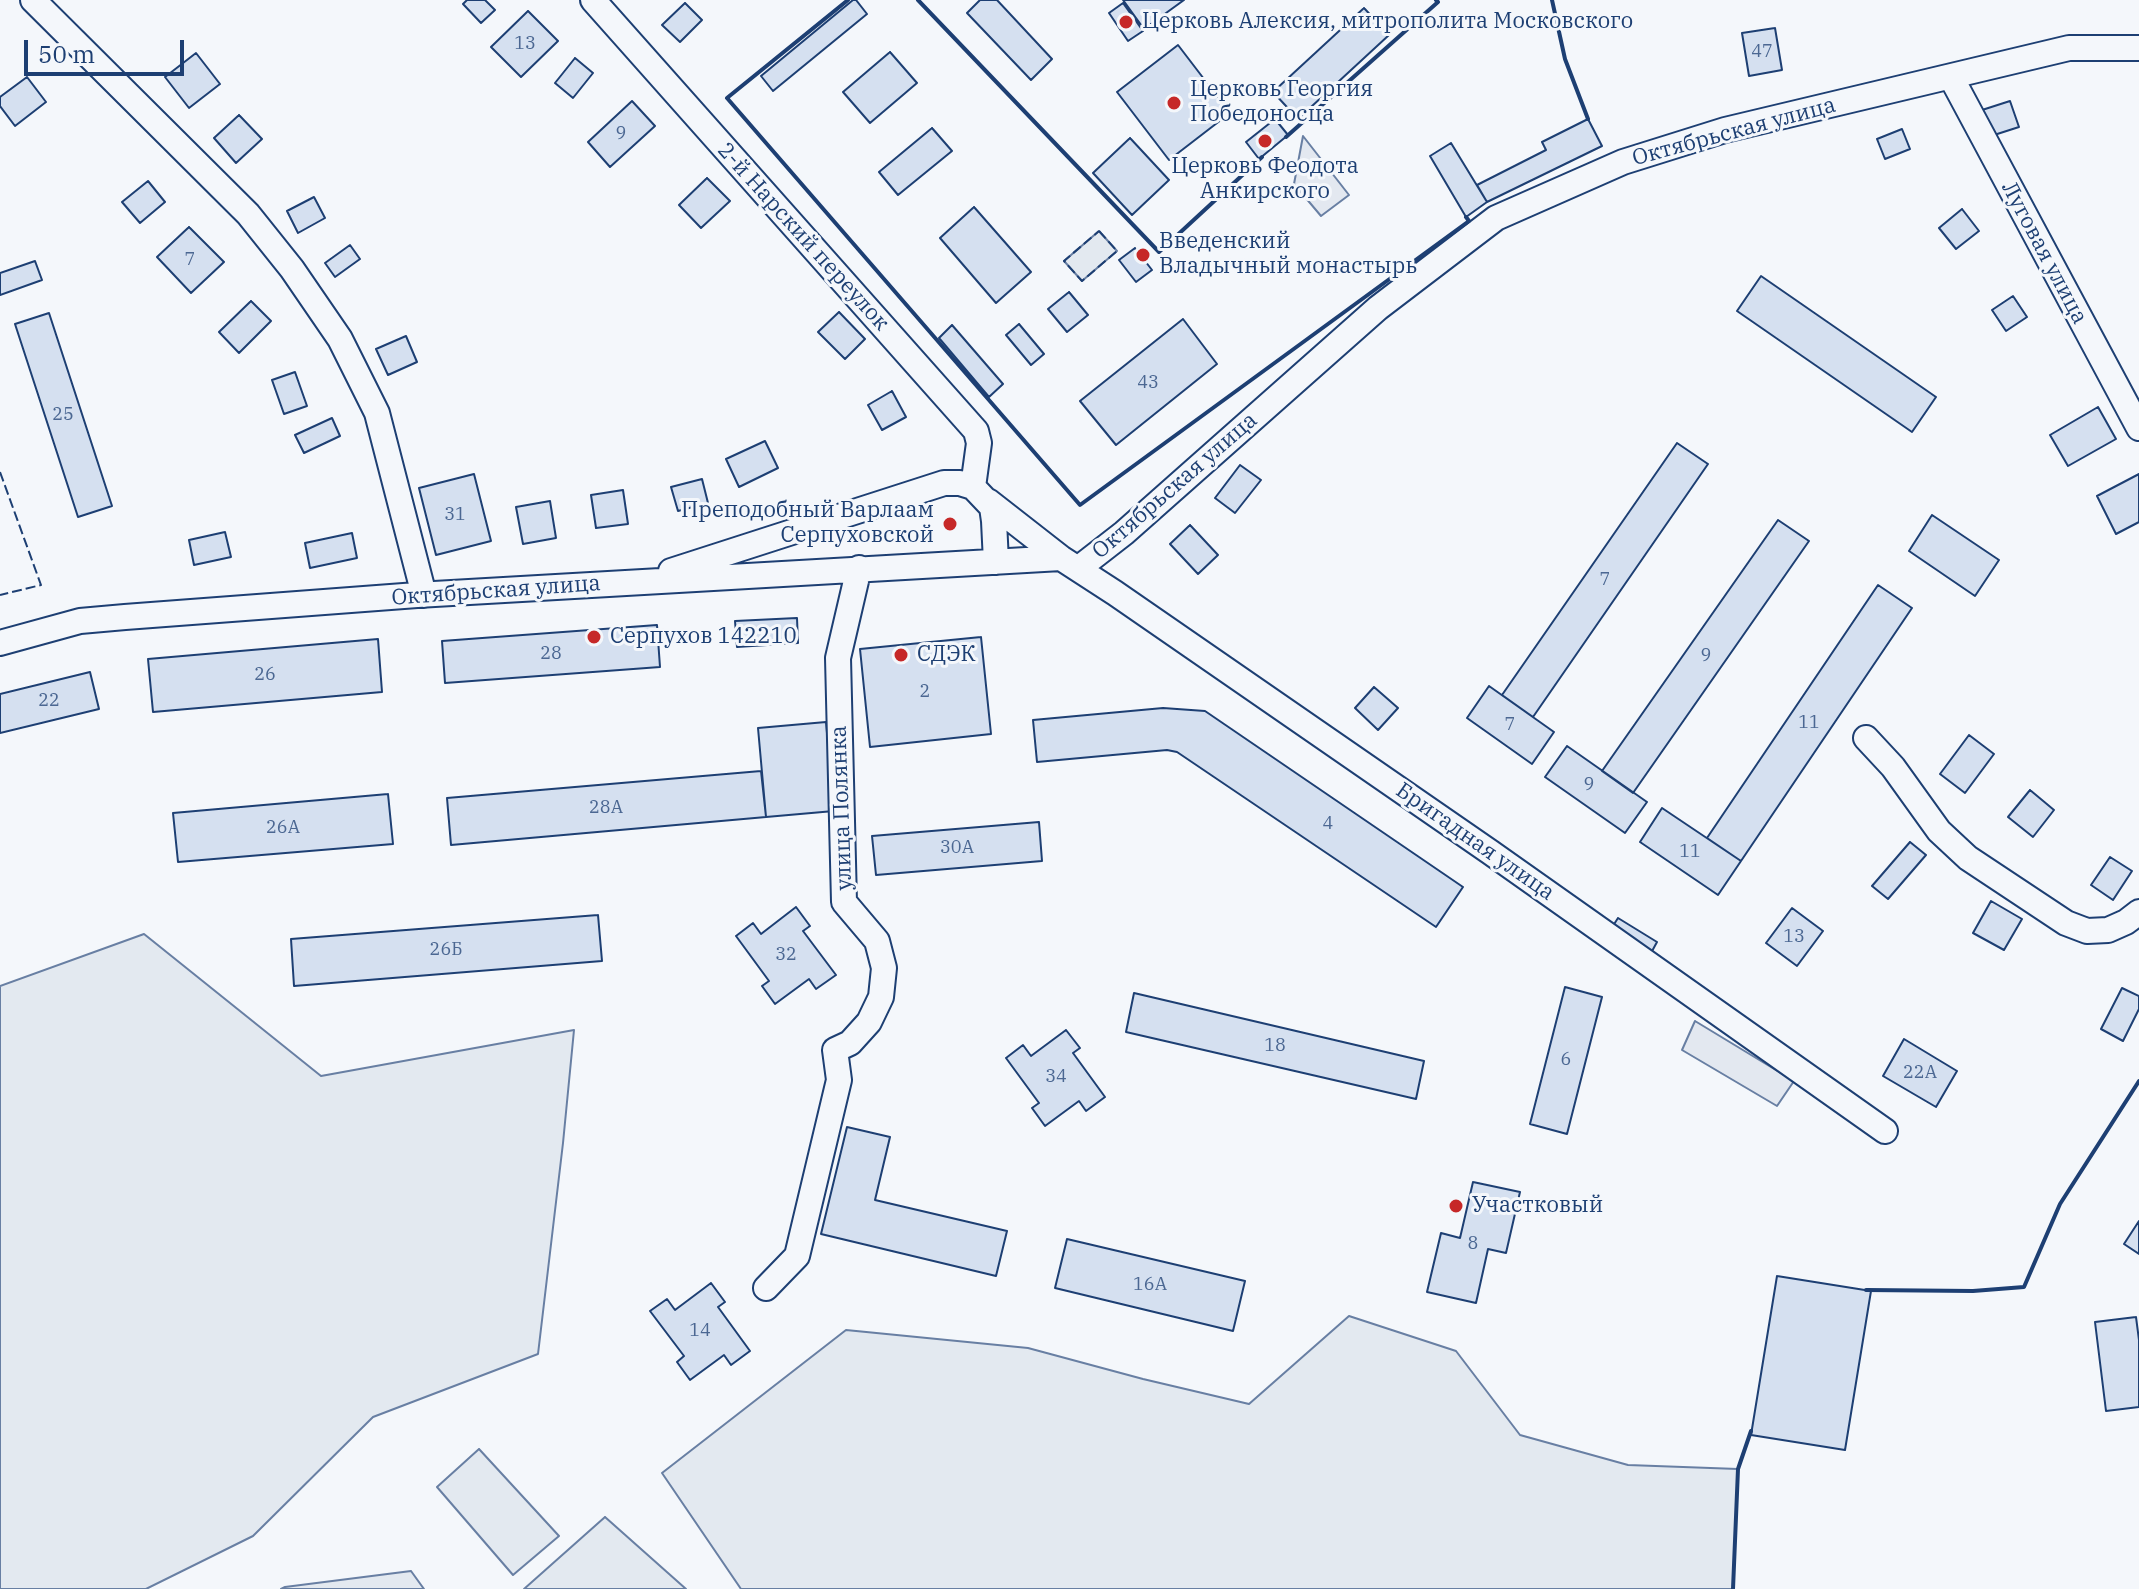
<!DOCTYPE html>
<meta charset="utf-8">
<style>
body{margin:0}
#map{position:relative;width:2139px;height:1589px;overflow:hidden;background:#f4f7fb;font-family:"IBM Plex Serif",serif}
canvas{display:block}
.scale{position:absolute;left:24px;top:40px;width:160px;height:36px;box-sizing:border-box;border:4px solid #1d3f73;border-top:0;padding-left:10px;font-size:24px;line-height:28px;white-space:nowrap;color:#1d3f73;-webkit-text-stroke:6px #f4f7fb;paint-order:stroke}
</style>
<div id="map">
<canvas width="2139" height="1589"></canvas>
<div class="scale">50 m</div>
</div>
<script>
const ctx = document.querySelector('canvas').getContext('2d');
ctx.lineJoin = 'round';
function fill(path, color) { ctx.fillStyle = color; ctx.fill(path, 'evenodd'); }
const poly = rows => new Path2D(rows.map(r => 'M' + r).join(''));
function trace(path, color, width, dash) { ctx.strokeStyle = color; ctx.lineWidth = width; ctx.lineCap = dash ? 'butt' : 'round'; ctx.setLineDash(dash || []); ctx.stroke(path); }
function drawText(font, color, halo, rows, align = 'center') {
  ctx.font = font + ' "IBM Plex Serif",serif'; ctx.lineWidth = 6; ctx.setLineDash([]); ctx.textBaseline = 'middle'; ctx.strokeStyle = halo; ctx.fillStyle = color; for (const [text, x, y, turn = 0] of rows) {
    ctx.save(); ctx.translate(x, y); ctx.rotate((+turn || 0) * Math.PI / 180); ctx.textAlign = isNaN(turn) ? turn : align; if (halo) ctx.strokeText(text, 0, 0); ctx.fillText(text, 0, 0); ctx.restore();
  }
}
const green = poly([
 [1099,231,1117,251,1082,281,1064,261,1099,231],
 [144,934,321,1076,574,1030,563,1143,538,1354,373,1417,253,1536,146,1589,0,1589,0,986,144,934],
 [1349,1316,1456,1351,1520,1435,1628,1465,1738,1469,1733,1589,741,1589,662,1473,846,1330,1028,1348,1143,1379,1249,1404,1349,1316],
 [479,1449,559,1536,513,1575,437,1487,479,1449],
 [605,1517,686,1589,524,1589,605,1517],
 [411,1571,424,1589,281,1589,285,1587,411,1571]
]);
const parking = poly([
 [1303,136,1349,195,1321,216,1294,184,1303,136],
 [1695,1021,1794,1081,1777,1106,1682,1050,1695,1021]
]);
const building = poly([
 [467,0,485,0,495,10,481,23,463,4,467,0],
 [853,0,856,0,867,14,773,91,761,76,853,0],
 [980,0,997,0,1052,59,1031,80,967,13,980,0],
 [1123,0,1184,0,1144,29,1123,0],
 [685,3,702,20,680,42,662,25,685,3],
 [1123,3,1143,31,1128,41,1109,13,1123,3],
 [1364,8,1389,35,1298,119,1273,92,1364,8],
 [528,11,558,41,521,77,491,47,528,11],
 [1775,28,1782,70,1749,76,1742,33,1775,28],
 [1178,45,1230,113,1169,160,1117,92,1178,45],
 [890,52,917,83,870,123,843,92,890,52],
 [196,53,220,84,189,108,165,77,196,53],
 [575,58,593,73,573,98,555,83,575,58],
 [27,77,46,102,15,126,0,106,0,97,27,77],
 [632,101,655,126,610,167,588,142,632,101],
 [2010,101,2019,127,1991,136,1982,110,2010,101],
 [239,115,262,139,236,163,214,138,239,115],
 [1275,119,1288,135,1259,159,1246,142,1275,119],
 [1588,119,1602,146,1487,202,1477,185,1546,150,1542,142,1588,119],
 [932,128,952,151,898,195,879,172,932,128],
 [1902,129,1910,149,1885,159,1877,139,1902,129],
 [1130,138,1169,180,1132,215,1093,173,1130,138],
 [1451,143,1487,202,1466,217,1430,156,1451,143],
 [707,178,730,201,701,228,679,205,707,178],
 [148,181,165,202,140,223,122,202,148,181],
 [314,197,325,218,298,233,287,211,314,197],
 [974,207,1031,272,996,303,940,238,974,207],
 [1962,209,1979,231,1956,249,1939,228,1962,209],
 [189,227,224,262,191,293,157,257,189,227],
 [350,245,360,259,335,277,325,263,350,245],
 [1135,248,1152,270,1136,282,1119,260,1135,248],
 [35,261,42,280,0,295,0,273,35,261],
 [1761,276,1936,397,1912,432,1737,311,1761,276],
 [1069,292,1088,315,1067,332,1048,309,1069,292],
 [2013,296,2027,317,2006,331,1992,310,2013,296],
 [251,301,271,321,239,353,219,332,251,301],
 [839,312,865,339,845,359,818,332,839,312],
 [49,313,112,506,78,517,15,324,49,313],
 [1183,319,1217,364,1116,445,1080,401,1183,319],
 [1019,324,1044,354,1031,365,1006,335,1019,324],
 [952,325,1003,384,989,397,939,338,952,325],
 [406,336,417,362,388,375,376,349,406,336],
 [295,372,307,406,284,414,272,380,295,372],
 [892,391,906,417,882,430,868,405,892,391],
 [2098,407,2116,439,2068,466,2050,435,2098,407],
 [332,418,340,436,304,453,295,435,332,418],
 [765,441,778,468,739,487,726,459,765,441],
 [1677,443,1708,464,1533,717,1502,695,1677,443],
 [1240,465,1261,480,1235,513,1215,498,1240,465],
 [474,474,491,541,436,555,419,488,474,474],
 [2139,474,2139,522,2116,534,2097,496,2139,474],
 [702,479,708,503,678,511,671,487,702,479],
 [623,490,628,524,596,528,591,495,623,490],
 [550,501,556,538,523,544,516,507,550,501],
 [1932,515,1999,560,1975,596,1909,551,1932,515],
 [1778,520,1809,541,1633,793,1602,771,1778,520],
 [1190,525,1218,555,1198,574,1170,544,1190,525],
 [225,532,231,557,194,565,189,540,225,532],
 [352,533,357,558,310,568,305,543,352,533],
 [1878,585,1912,608,1741,861,1707,838,1878,585],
 [797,618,798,643,737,647,735,621,797,618],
 [657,625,660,667,445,683,442,641,657,625],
 [981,637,991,734,870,747,860,649,981,637],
 [378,639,382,692,153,712,148,659,378,639],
 [90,672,99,709,0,733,0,694,90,672],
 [1489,686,1554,732,1532,764,1467,718,1489,686],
 [1374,687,1398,708,1378,730,1355,708,1374,687],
 [1163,708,1205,711,1463,887,1436,927,1177,752,1167,750,1037,762,1033,720,1163,708],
 [826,722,834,811,766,817,758,728,826,722],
 [1969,735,1994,754,1965,793,1940,774,1969,735],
 [1567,746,1647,802,1625,833,1545,777,1567,746],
 [761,771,766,817,451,845,447,798,761,771],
 [2030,790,2054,810,2033,837,2008,817,2030,790],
 [388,794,393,844,178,862,173,813,388,794],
 [1662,808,1741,861,1718,895,1640,842,1662,808],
 [1039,822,1042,861,876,875,872,836,1039,822],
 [1910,842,1926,855,1888,899,1872,886,1910,842],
 [2110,857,2132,871,2113,900,2091,885,2110,857],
 [1991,901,2022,919,2004,950,1973,933,1991,901],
 [796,907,810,926,803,931,836,975,816,989,809,979,775,1004,762,986,769,981,736,936,753,923,761,934,796,907],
 [1792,908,1823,931,1797,966,1766,943,1792,908],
 [598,915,602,961,294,986,291,939,598,915],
 [1618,918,1657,942,1651,953,1611,929,1618,918],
 [1565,987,1602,997,1567,1134,1530,1124,1565,987],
 [2122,988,2139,996,2139,1009,2123,1041,2101,1029,2122,988],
 [1134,993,1424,1061,1416,1099,1126,1032,1134,993],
 [1066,1030,1080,1048,1073,1053,1105,1097,1086,1111,1079,1101,1045,1126,1032,1108,1039,1103,1006,1058,1023,1045,1031,1056,1066,1030],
 [1904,1039,1957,1071,1936,1107,1883,1076,1904,1039],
 [847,1127,890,1137,875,1200,1007,1231,996,1276,821,1234,847,1127],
 [1473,1182,1520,1192,1506,1253,1488,1249,1476,1303,1427,1292,1441,1233,1460,1238,1473,1182],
 [2139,1221,2139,1254,2124,1244,2139,1221],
 [1067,1239,1245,1281,1233,1331,1055,1288,1067,1239],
 [1777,1276,1871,1291,1845,1450,1751,1435,1777,1276],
 [711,1283,725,1302,718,1307,750,1351,731,1365,724,1355,690,1380,677,1362,684,1356,650,1311,667,1299,675,1310,711,1283],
 [2136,1317,2139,1340,2139,1407,2106,1411,2095,1322,2136,1317]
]);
const minor = poly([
 [33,0,248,214,292,269,340,339,377,413,424,595],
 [593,0,976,431,979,443,973,487],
 [1951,77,2139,428],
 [988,501,1061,558,1115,593,1490,852,1885,1131],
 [1079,568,1124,533,1378,308,1496,218,1623,162,1725,130,2069,48,2139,48],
 [671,571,944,483,960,483,973,487,992,507,994,521,996,562],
 [0,643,80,621,125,617,417,595,1061,558],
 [1866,738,1893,767,1939,831,1968,858,2066,923,2087,931,2108,930,2126,922,2139,912],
 [766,1288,797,1256,839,1080,835,1050,850,1043,869,1022,881,997,884,968,877,941,844,902,838,658,859,568]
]);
const fence = poly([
 [1099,231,1117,251,1082,281,1064,261,1099,231],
 [0,472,41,585,0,595]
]);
const wall = poly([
 [848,0,727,98,1080,505,1469,221,1466,217],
 [918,0,1159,252,1262,157],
 [1552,0,1565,59,1588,119],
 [1286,137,1438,2,1436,0],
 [1866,1290,1973,1291,2024,1287,2060,1204,2139,1081],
 [1733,1589,1738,1469,1751,1431]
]);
const markers = [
 [1126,22,8,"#c62828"],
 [1174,103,8,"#c62828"],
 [1265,141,8,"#c62828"],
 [1143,255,8,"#c62828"],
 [950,524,8,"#c62828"],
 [594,637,8,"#c62828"],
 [901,655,8,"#c62828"],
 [1456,1206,8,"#c62828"]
];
const numberNames = [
 ["13",525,44],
 ["47",1762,52],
 ["9",621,134],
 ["7",190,260],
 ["43",1148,383],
 ["25",63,415],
 ["31",455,515],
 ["7",1605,580],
 ["28",551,654],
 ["9",1706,656],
 ["26",265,675],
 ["2",925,692],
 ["22",49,701],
 ["11",1809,723],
 ["7",1510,725],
 ["9",1589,785],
 ["28А",606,808],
 ["4",1328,824],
 ["26А",283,828],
 ["30А",957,848],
 ["11",1690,852],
 ["13",1794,937],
 ["26Б",446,950],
 ["32",786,955],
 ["18",1275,1046],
 ["6",1566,1060],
 ["22А",1920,1073],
 ["34",1056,1077],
 ["8",1473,1244],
 ["16А",1150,1285],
 ["14",700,1331]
];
const poiNames = [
 ["Церковь Алексия, митрополита Московского",1142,22],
 ["Церковь Георгия",1190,90],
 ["Победоносца",1190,115],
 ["Церковь Феодота",1265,167,"center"],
 ["Анкирского",1265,192,"center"],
 ["Введенский",1159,242],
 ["Владычный монастырь",1159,267],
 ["Преподобный Варлаам",934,511,"right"],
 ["Серпуховской",934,536,"right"],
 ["Серпухов 142210",610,637],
 ["СДЭК",917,655],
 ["Участковый",1472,1206]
];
const streetNames = [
 ["Октябрьская улица",1734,132,-15],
 ["2-й Нарский переулок",803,237,48],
 ["Луговая улица",2044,253,62],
 ["Октябрьская улица",1175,486,-41],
 ["Октябрьская улица",496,591,-4],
 ["улица Полянка",842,808,-92],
 ["Бригадная улица",1475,842,35]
];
fill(green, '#e3e9f0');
trace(green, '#687fa3', 2);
fill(parking, '#e3e8f0');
trace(parking, '#687fa3', 2);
fill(building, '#d5e0f0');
trace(building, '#1d3f73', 2);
trace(minor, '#1d3f73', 28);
trace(minor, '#f4f7fb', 24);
trace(fence, '#1d3f73', 2, [10, 4]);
trace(wall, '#1d3f73', 4);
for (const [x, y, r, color] of markers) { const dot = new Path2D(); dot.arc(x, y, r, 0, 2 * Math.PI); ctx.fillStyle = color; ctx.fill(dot); trace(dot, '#f4f7fb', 3); }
drawText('18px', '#4b6792', null, numberNames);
drawText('22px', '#1d3f73', '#f4f7fb', poiNames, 'left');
drawText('22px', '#1d3f73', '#f4f7fb', streetNames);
</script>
